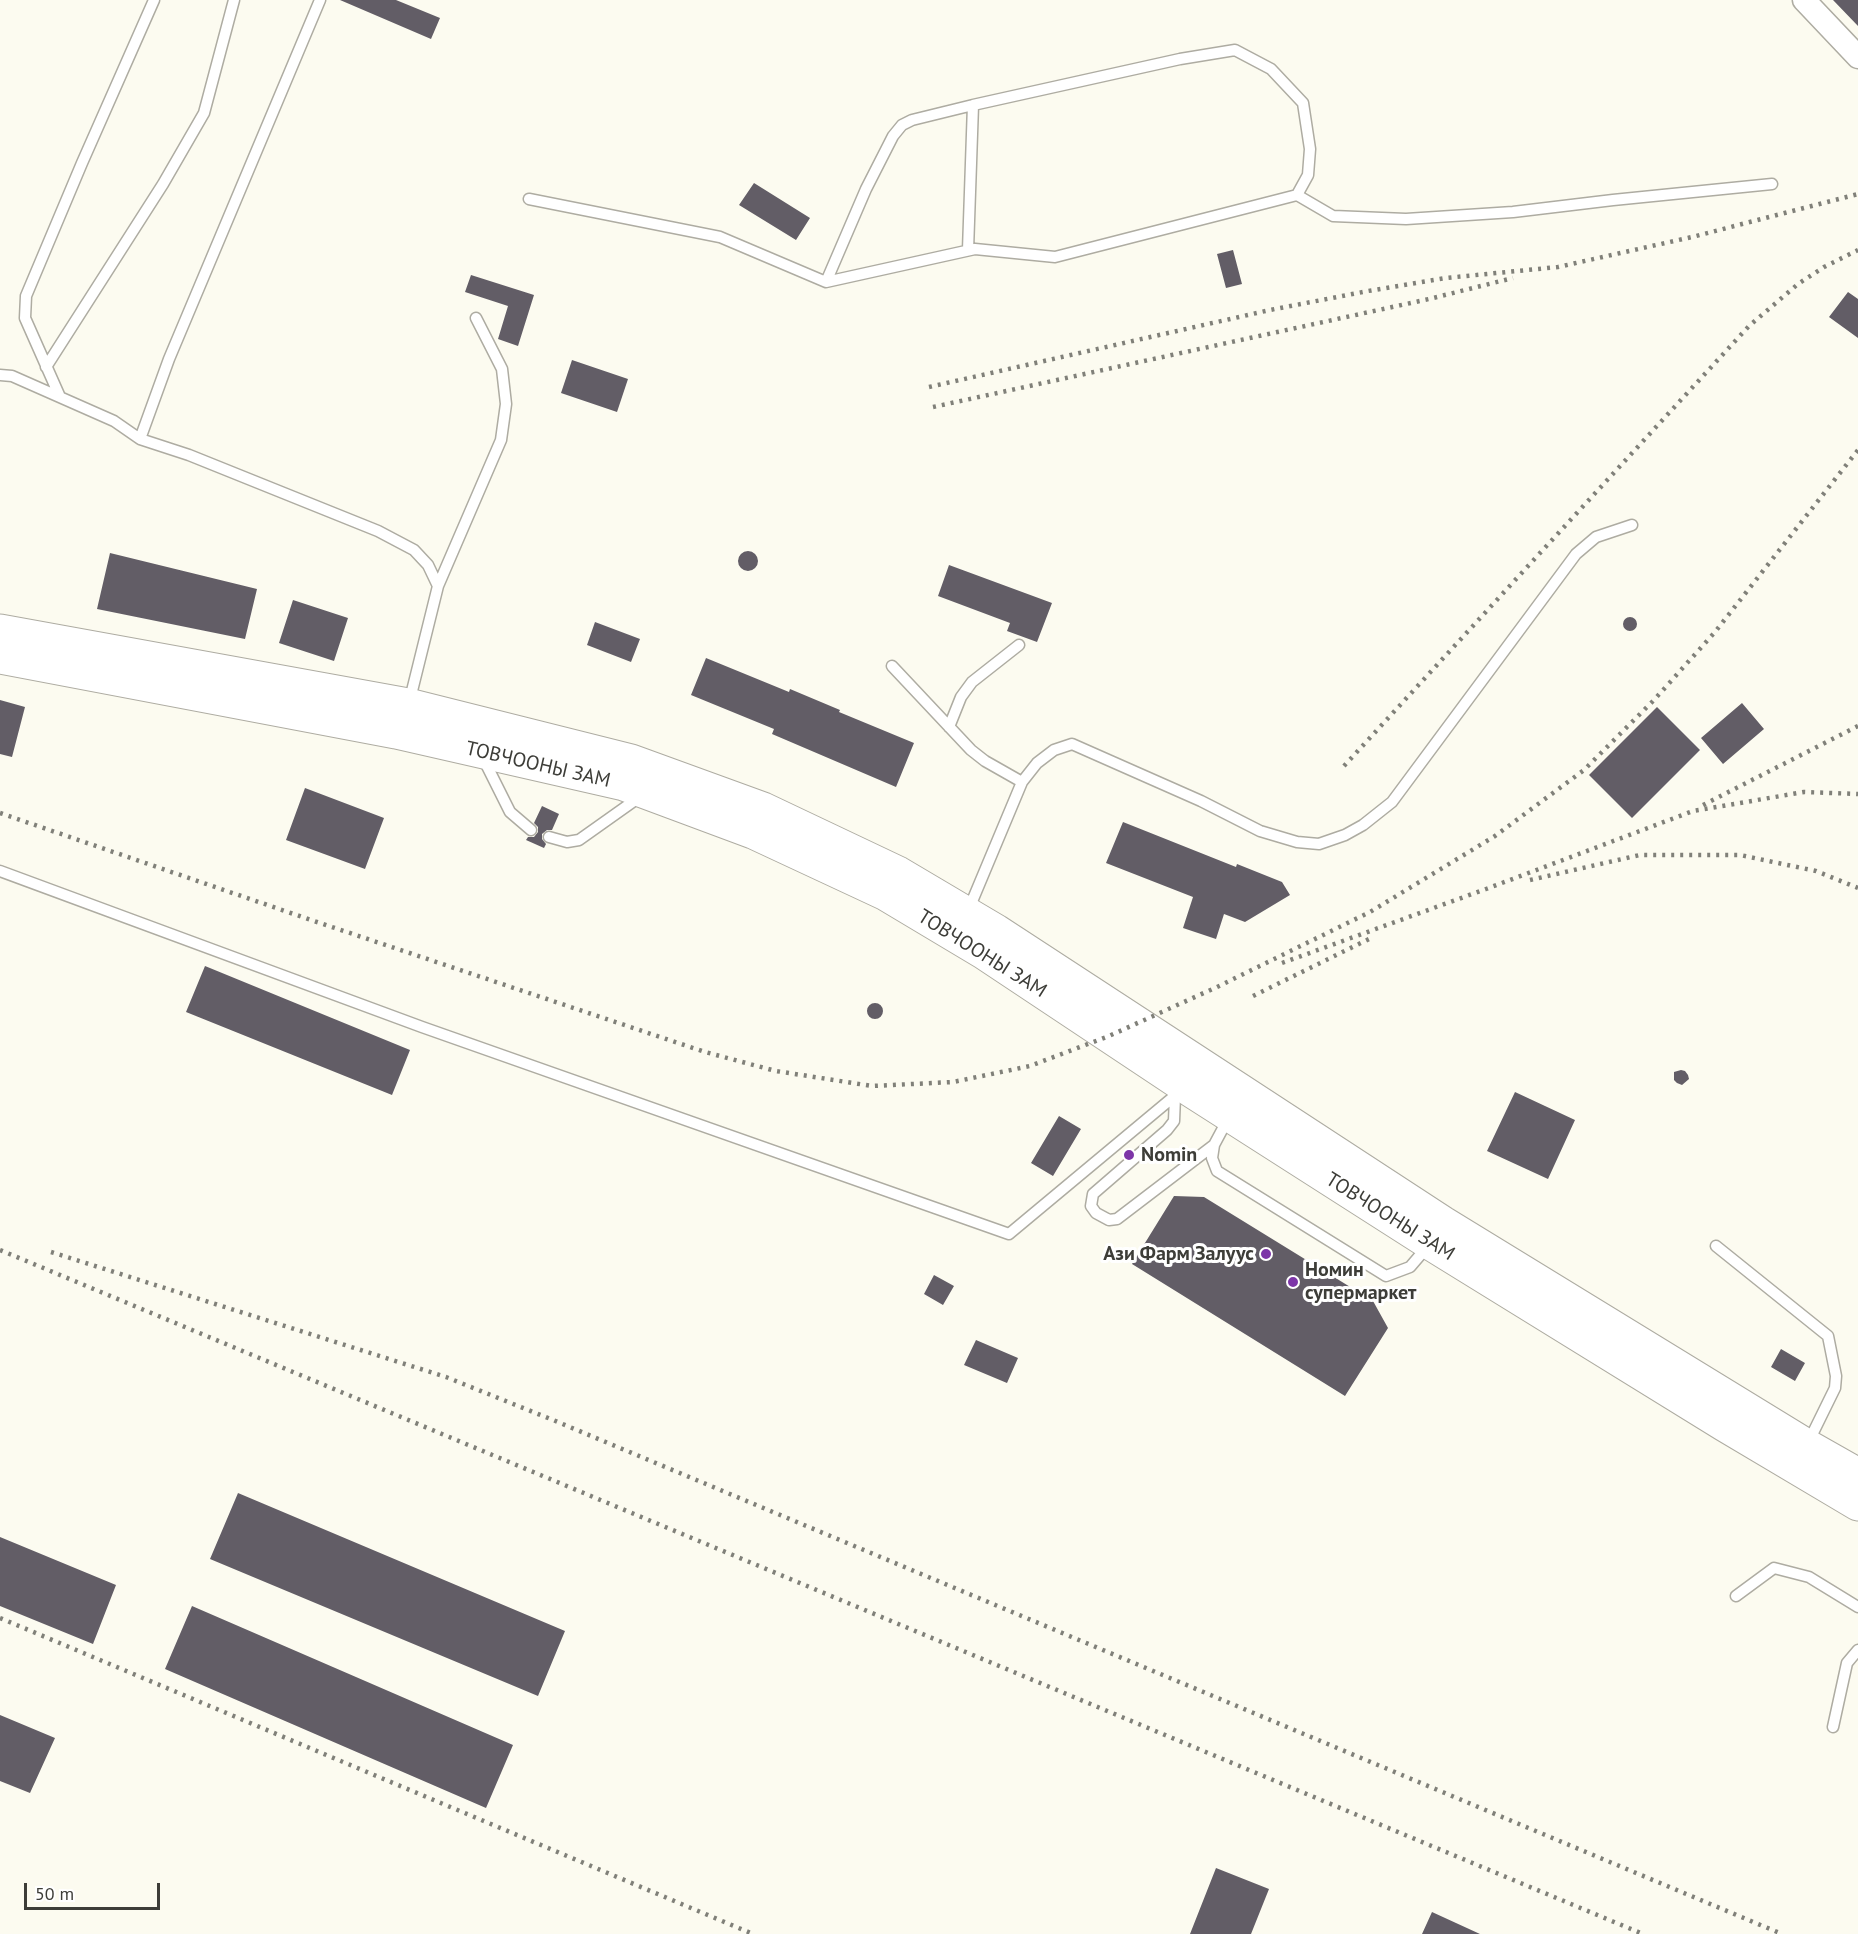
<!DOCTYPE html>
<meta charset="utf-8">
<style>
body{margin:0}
#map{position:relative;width:1858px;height:1934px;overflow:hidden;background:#fcfbf0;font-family:"PT Sans",sans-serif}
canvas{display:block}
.scale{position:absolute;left:24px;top:1883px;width:136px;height:27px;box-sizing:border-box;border:3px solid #3d3d38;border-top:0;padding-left:8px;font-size:18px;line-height:21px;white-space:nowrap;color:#3d3d38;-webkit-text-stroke:4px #fff;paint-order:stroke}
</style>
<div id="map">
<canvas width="1858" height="1934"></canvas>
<div class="scale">50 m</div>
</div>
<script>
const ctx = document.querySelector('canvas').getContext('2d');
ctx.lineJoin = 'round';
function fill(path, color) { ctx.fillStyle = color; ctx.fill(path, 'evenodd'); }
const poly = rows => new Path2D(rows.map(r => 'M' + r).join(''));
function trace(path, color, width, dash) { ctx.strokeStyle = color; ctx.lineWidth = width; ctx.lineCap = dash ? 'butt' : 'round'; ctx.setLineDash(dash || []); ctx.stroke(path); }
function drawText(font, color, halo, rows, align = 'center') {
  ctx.font = font + ' "PT Sans",sans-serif'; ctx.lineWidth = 6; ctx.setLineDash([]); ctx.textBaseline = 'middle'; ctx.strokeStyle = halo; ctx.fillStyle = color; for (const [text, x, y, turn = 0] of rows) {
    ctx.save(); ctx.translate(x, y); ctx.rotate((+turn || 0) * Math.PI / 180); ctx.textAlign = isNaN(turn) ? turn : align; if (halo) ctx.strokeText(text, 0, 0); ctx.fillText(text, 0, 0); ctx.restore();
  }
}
const building = poly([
 [340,0,396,0,440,18,431,39],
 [1833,0,1858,0,1858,26],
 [754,183,810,218,796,240,739,205],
 [1233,250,1242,284,1226,288,1217,254],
 [471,275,534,295,518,346,498,339,508,306,465,292],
 [1848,292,1858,299,1858,338,1829,317],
 [572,360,628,379,617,412,561,393],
 '738 561a10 10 0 1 1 20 0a10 10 0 1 1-20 0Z',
 [110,553,257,589,245,639,97,609],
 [949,565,1052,603,1037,642,1007,631,1010,623,938,596],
 [293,600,348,618,334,661,279,643],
 '1623 624a7 7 0 1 1 14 0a7 7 0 1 1-14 0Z',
 [595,622,640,639,631,662,587,645],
 [706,658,789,692,790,689,840,710,839,712,914,743,896,787,772,734,774,729,691,695],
 [0,700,25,707,12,757,0,754],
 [1742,703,1764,729,1723,764,1701,738],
 [1657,707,1700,750,1632,818,1589,775],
 [305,788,384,818,365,869,286,840],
 [542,806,559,814,552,830,547,830,542,834,542,839,546,844,544,848,526,840,528,837,534,837,538,832,538,827,534,823],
 [1123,822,1236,867,1237,864,1282,882,1290,895,1245,922,1224,914,1216,939,1183,928,1193,897,1106,863],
 [205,966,410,1050,392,1095,186,1012],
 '867 1011a8 8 0 1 1 16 0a8 8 0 1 1-16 0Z',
 [1681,1070,1685,1071,1688,1075,1689,1079,1682,1085,1677,1083,1674,1080,1674,1072],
 [1515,1092,1575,1120,1548,1179,1487,1151],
 [1059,1116,1081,1129,1053,1176,1031,1163],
 [1174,1196,1204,1197,1373,1301,1388,1328,1345,1396,1132,1264],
 [934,1275,954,1286,943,1305,924,1294],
 [976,1340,1018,1358,1007,1383,964,1365],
 [1781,1349,1805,1363,1795,1381,1771,1367],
 [238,1493,565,1631,538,1696,210,1559],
 [0,1537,116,1585,93,1644,0,1606],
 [192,1606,513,1745,486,1808,165,1669],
 [0,1715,55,1738,30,1793,0,1781],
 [1216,1868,1269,1889,1251,1934,1190,1934],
 [1432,1912,1480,1934,1422,1934]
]);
const service = poly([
 [529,199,720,237,826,282,975,249,1055,257,1297,195,1333,216,1406,219,1513,212,1613,200,1772,184],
 [968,250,973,105],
 [826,282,866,189,893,136,902,125,912,120,973,105,1180,59,1235,50,1271,69,1303,103,1310,149,1308,175,1297,195],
 [46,367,163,184,204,113,234,0],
 [0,375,12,376,114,421,140,439,189,455,378,531,414,550,428,565,438,586],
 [60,397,25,318,26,296,82,163,154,0],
 [140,439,169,359,320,0],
 [892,666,971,750,985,761,1022,782],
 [409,703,438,586,501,440,506,404,502,369,476,318],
 [949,727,961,697,972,682,1019,645],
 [484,760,510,812,531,830],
 [549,837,567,842,579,840,641,796],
 [0,871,422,1027,1009,1234,1183,1089],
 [968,911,1022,782,1037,763,1054,750,1072,744,1201,801,1260,831,1297,842,1319,844,1345,835,1363,825,1392,802,1576,554,1596,537,1632,525],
 [1175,1096,1174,1121,1167,1130,1093,1194,1091,1206,1096,1213,1109,1220,1117,1219,1214,1145],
 [1229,1117,1214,1145,1212,1158,1217,1171,1386,1276,1410,1267,1428,1246],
 [1716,1246,1828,1336,1836,1376,1835,1388,1808,1443],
 [1736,1596,1774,1568,1809,1577,1858,1607],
 [1833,1727,1847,1663,1858,1650]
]);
const minor = poly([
 [1804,0,1858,57]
]);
const trunk = poly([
 [0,631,408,705,631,761,763,809,898,873,996,931,1443,1223,1807,1446,1858,1475],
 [0,657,396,732,624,784,753,832,886,894,983,952,1192,1091,1430,1243,1725,1425,1858,1504]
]);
const rail = poly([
 [929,387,1270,310,1368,291,1446,278,1558,267,1692,237,1858,194],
 [933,407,1429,299,1513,278],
 [1344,766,1749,326,1798,284,1824,267,1858,250],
 [1703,805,1858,726],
 [0,813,314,921,705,1052,776,1071,872,1086,953,1082,1030,1066,1109,1036,1217,987,1370,912,1495,836,1584,770,1654,700,1715,632,1858,450],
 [1530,880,1640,855,1740,855,1816,871,1858,888],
 [1282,963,1486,889,1693,811,1804,792,1858,794],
 [1253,996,1369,939],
 [0,1250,1643,1934],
 [51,1252,446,1377,553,1420,1782,1934],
 [0,1618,753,1934]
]);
const markers = [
 [1129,1155,6,"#7d35a8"],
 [1266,1254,6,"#7d35a8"],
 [1293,1282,6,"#7d35a8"]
];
const streetNames = [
 ["ТОВЧООНЫ ЗАМ",538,765,13],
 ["ТОВЧООНЫ ЗАМ",982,954,32],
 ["ТОВЧООНЫ ЗАМ",1390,1217,32]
];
const poiNames = [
 ["Nomin",1141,1155],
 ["Ази Фарм Залуус",1254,1254,"right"],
 ["Номин",1305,1270],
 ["супермаркет",1305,1293]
];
fill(building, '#625d66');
trace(service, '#aeaca2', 13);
trace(minor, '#aeaca2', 25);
trace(trunk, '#aeaca2', 35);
trace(service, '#fff', 10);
trace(minor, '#fff', 22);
trace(trunk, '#fff', 33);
trace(rail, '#808079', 4.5, [3, 6]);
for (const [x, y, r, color] of markers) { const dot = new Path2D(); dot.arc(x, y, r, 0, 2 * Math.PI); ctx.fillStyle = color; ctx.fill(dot); trace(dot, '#fff', 2); }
drawText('20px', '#3d3d38', '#fff', streetNames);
drawText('bold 20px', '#3d3d38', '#fff', poiNames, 'left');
</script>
